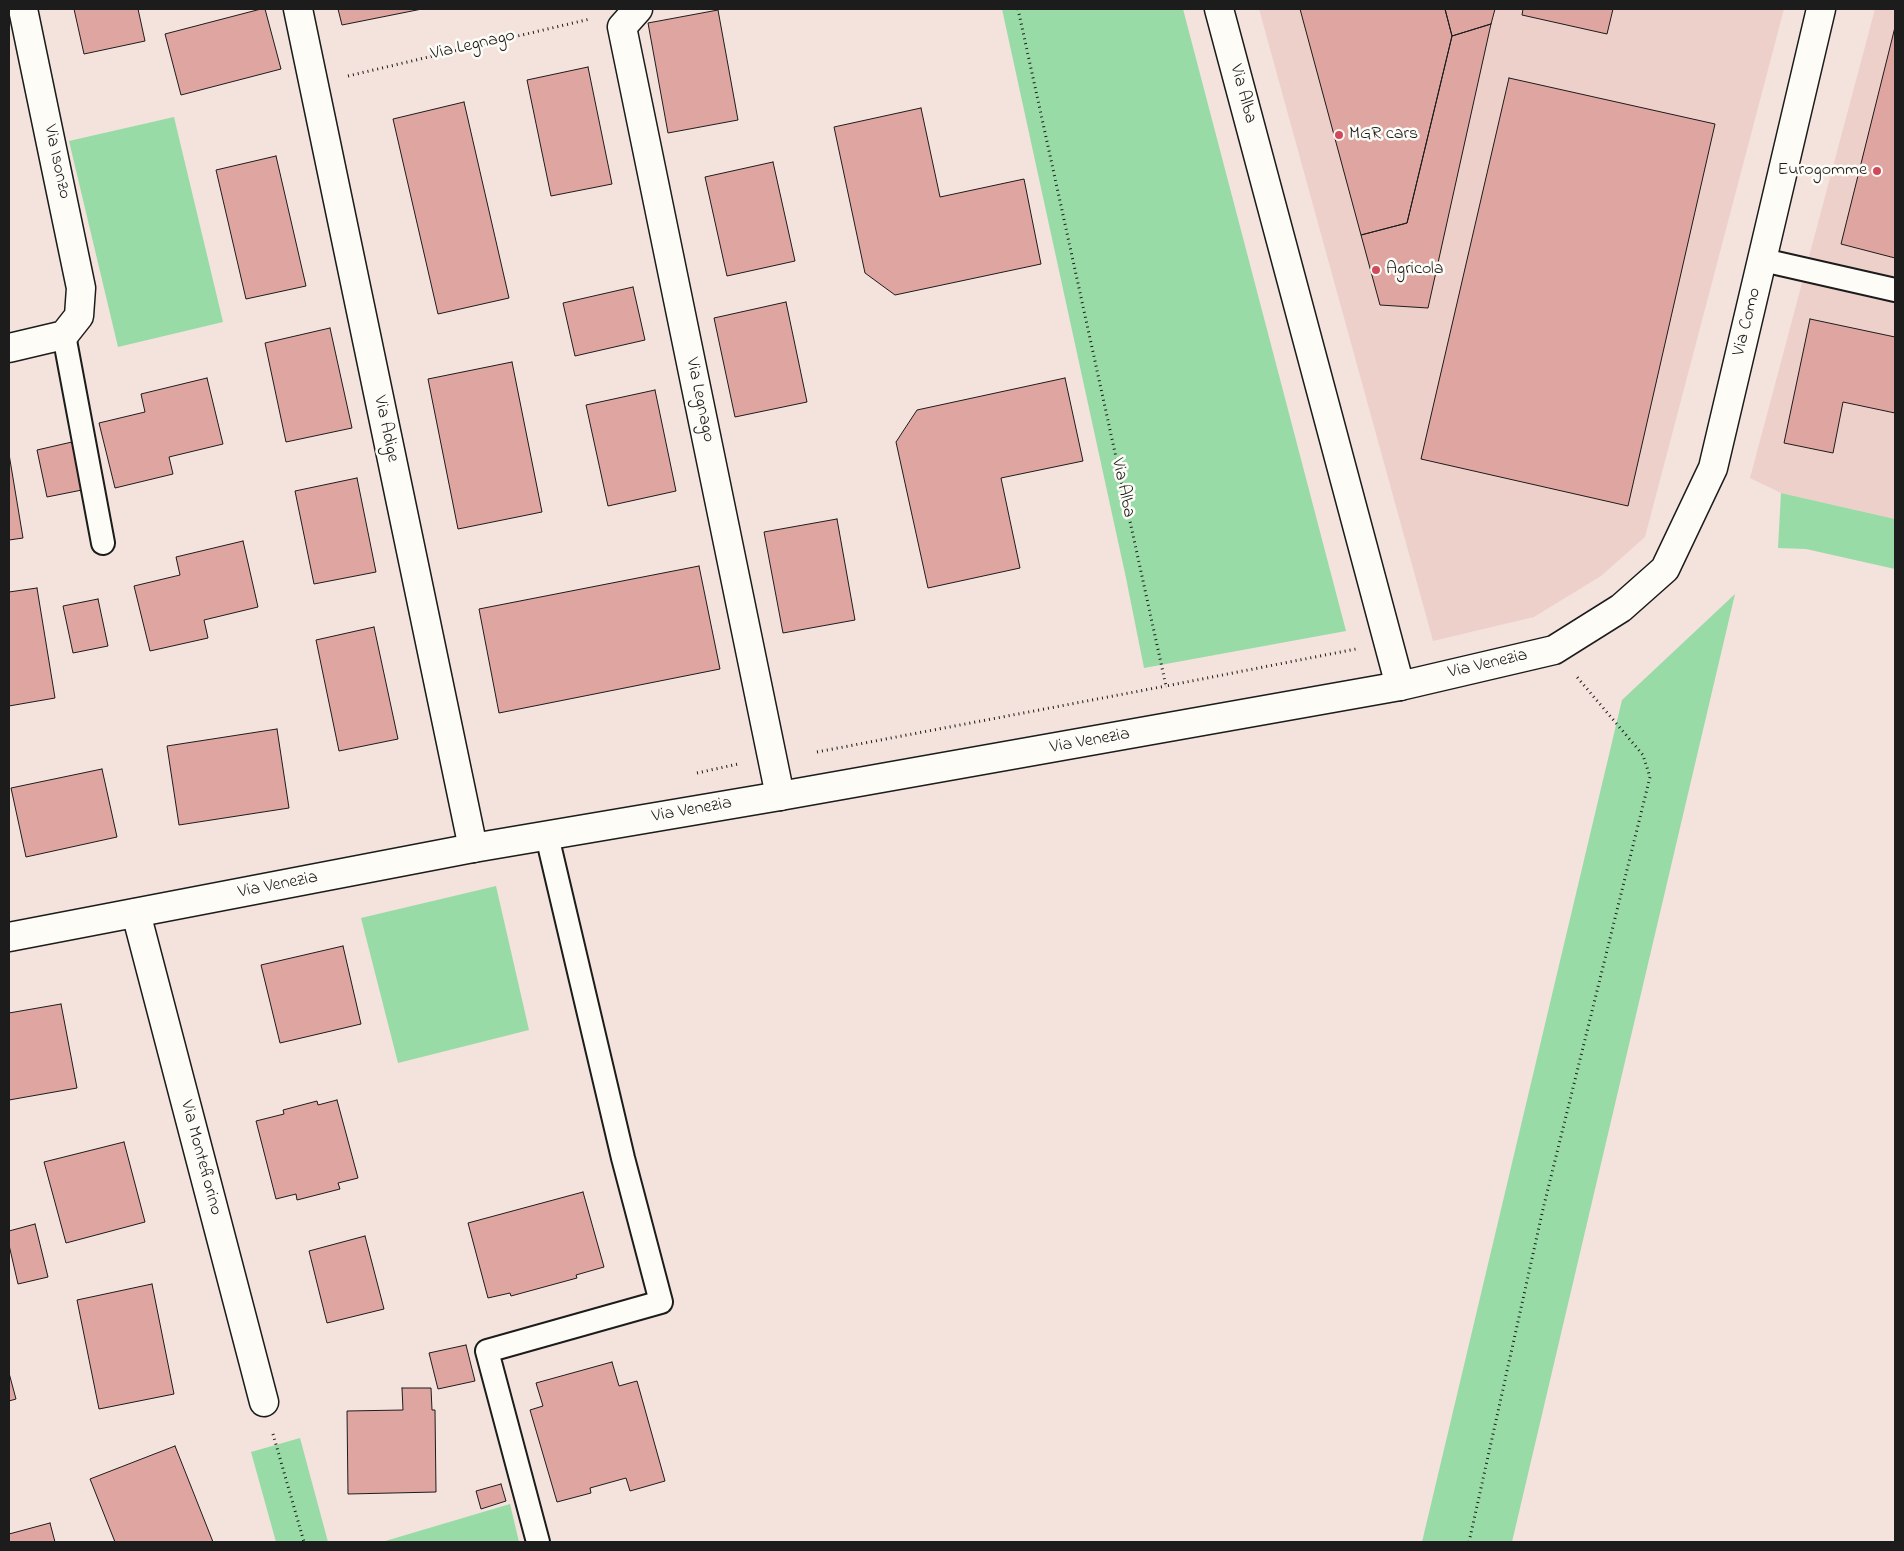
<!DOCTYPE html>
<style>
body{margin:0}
#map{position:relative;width:1904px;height:1551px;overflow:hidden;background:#f4e2dd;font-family:"Indie Flower",sans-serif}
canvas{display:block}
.frame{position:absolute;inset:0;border:10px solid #1c1c1c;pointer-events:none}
</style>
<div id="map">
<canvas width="1904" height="1551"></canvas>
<div class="frame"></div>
</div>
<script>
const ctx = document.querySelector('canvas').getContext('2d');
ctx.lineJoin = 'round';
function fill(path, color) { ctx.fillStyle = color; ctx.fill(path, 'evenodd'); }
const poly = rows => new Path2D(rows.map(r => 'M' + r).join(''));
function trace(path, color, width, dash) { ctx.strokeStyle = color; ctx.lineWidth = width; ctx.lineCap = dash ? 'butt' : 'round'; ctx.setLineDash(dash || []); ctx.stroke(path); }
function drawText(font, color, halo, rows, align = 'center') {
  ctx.font = font + ' "Indie Flower",sans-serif'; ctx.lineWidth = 5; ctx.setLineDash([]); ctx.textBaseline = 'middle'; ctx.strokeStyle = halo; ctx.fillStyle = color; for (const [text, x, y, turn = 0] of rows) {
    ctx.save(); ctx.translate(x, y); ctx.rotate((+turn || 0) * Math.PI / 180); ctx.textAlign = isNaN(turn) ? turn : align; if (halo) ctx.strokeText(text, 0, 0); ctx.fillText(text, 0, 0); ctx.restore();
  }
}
const built = poly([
 [1259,9,1784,9,1645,537,1601,576,1534,617,1433,641],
 [1875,9,1895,9,1895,519,1781,493,1750,478]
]);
const green = poly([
 [1002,9,1183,9,1346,631,1144,668,1126,578],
 [174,117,223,322,118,347,69,141],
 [1781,493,1895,519,1895,569,1806,549,1778,548],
 [1735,594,1512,1542,1422,1542,1622,700],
 [496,886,529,1030,398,1063,361,918],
 [300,1438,328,1542,276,1542,251,1452],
 [510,1504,519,1542,382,1542]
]);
const building = poly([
 [74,9,138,9,145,41,84,54,74,9],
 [261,9,265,9,281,69,181,95,165,34,261,9],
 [338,9,422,9,342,25,338,9],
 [1300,9,1445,9,1452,36,1407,223,1361,235,1300,9],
 [1445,9,1495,9,1491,24,1452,36,1445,9],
 [1523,9,1613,9,1607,34,1522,15,1523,9],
 [718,10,738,120,668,133,648,23,718,10],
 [1491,24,1428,308,1380,305,1361,235,1407,223,1452,36,1491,24],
 [1895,27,1895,258,1841,244,1895,27],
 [588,67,612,184,551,196,527,80,588,67],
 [1509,78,1715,124,1628,506,1421,459,1509,78],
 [464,102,509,298,438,314,393,119,464,102],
 [921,108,940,197,1024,179,1041,264,895,295,865,273,834,127,921,108],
 [276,156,306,286,246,299,216,170,276,156],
 [773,162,795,261,727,276,705,177,773,162],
 [633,287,645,340,575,356,563,303,633,287],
 [786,302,807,402,735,417,714,318,786,302],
 [1810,319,1895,337,1895,413,1843,402,1833,453,1784,443,1810,319],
 [330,328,352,428,286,442,265,343,330,328],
 [512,362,542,512,458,529,428,379,512,362],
 [207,378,223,444,169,457,173,474,115,488,99,423,145,412,141,394,207,378],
 [1065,378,1083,461,1001,478,1020,568,928,588,896,442,917,410,1065,378],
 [655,390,676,491,608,506,586,405,655,390],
 [72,442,82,490,47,497,37,450,72,442],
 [9,454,23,538,9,540,9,454],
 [357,478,376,572,314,584,295,491,357,478],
 [837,519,855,620,783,633,764,532,837,519],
 [243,541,258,607,204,620,208,638,150,651,134,586,180,575,176,557,243,541],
 [699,566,720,669,499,713,479,609,699,566],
 [37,588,55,698,9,706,9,592,37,588],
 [98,599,108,646,73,653,63,606,98,599],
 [374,627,398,739,339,751,316,640,374,627],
 [277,729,289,808,179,825,167,746,277,729],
 [102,769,117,837,26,857,11,788,102,769],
 [343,946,361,1024,280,1043,261,965,343,946],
 [61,1004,77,1088,9,1100,9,1013,61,1004],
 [337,1100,358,1178,338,1183,340,1189,297,1200,296,1194,276,1199,256,1121,284,1114,283,1110,317,1101,318,1105,337,1100],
 [124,1142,145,1222,66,1243,44,1162,124,1142],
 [583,1192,604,1267,576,1275,577,1278,511,1296,510,1293,488,1298,468,1223,583,1192],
 [35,1224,48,1277,18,1284,9,1245,9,1231,35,1224],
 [365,1236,384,1309,327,1323,309,1251,365,1236],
 [152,1284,174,1394,99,1409,77,1300,152,1284],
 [466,1345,475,1381,438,1389,429,1353,466,1345],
 [612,1362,619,1386,637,1381,665,1481,630,1491,626,1478,590,1488,591,1493,557,1502,530,1410,543,1406,536,1383,612,1362],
 [9,1373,16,1399,9,1401,9,1373],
 [402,1388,431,1388,432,1410,435,1410,436,1492,348,1494,347,1411,403,1410,402,1388],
 [175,1446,213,1542,115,1542,90,1479,175,1446],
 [501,1484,506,1501,481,1509,476,1491,501,1484],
 [50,1523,55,1542,9,1542,9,1534,50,1523]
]);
const path = poly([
 [1018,9,1166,686,1356,649],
 [348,76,590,19],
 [817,752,1166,686],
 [697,773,738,764],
 [273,1434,304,1542],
 [1469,1542,1543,1209,1650,777,1643,755,1577,677]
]);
const lane = poly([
 [1763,260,1895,290],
 [64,335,103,543],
 [538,1542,487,1351,661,1302,623,1158,547,836]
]);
const street = poly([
 [298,9,473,848],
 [638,9,622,27,780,796],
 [1219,9,1400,686],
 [9,348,64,335,79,316,81,288,23,9],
 [136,913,264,1402]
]);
const secondary = poly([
 [9,937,473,848,780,796,1400,686,1554,650,1621,608,1665,569,1713,468,1821,9]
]);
const markers = [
 [1339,135,5,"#d1495b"],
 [1877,171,5,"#d1495b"],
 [1376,270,5,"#d1495b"]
];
const streetNames = [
 ["Via Legnago",473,46,-13],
 ["Via Alba",1242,94,75],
 ["Via Isonzo",56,162,78],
 ["Via Como",1748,322,-76],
 ["Via Legnago",699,400,78],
 ["Via Adige",385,429,78],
 ["Via Alba",1122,488,78],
 ["Via Venezia",1488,665,-13],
 ["Via Venezia",1090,742,-10],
 ["Via Venezia",692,811,-10],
 ["Via Venezia",278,886,-11],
 ["Via Montefiorino",200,1158,75]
];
const poiNames = [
 ["MGR cars",1349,135],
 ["Eurogomme",1867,171,"right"],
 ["Agricola",1386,270]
];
fill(built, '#eed0cb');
fill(green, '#98dba7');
fill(building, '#dfa5a1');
trace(building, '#1c1c1c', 1);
trace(lane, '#1c1c1c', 26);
trace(street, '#1c1c1c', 31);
trace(secondary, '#1c1c1c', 31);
trace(path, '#1c1c1c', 3, [1, 4]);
trace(lane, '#fdfcf7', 22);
trace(street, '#fdfcf7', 28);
trace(secondary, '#fdfcf7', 28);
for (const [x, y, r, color] of markers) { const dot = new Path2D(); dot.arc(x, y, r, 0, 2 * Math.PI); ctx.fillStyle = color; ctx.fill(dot); trace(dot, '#fdfcf7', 2); }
drawText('18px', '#1c1c1c', '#fdfcf7', streetNames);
drawText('18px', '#1c1c1c', '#fdfcf7', poiNames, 'left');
</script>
